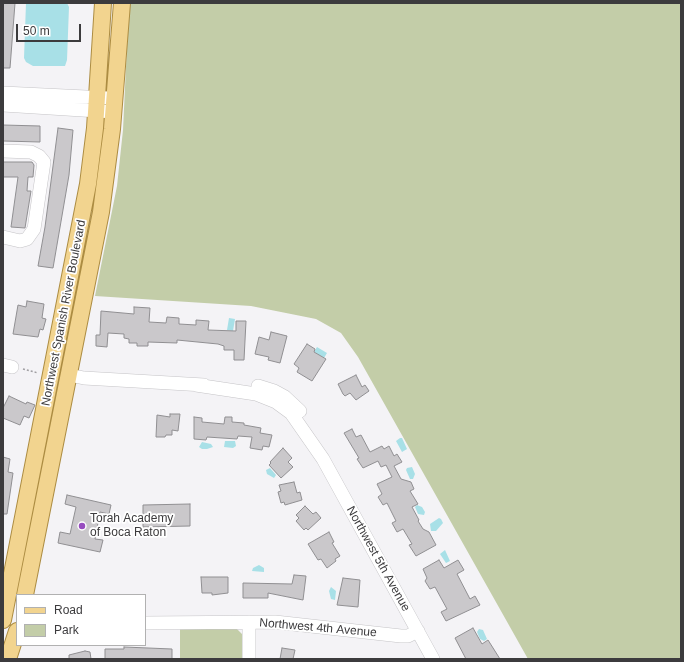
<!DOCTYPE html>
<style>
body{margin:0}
#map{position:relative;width:684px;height:662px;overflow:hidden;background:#f4f3f6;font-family:Arial,sans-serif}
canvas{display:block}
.frame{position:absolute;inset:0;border:4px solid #3c3b3d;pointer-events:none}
.legend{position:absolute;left:16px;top:594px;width:130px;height:52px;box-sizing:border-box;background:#fff;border:1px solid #b1b1b1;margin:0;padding:5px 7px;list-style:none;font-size:12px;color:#3c3b3d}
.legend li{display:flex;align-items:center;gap:8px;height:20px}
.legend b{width:20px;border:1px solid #b1b1b1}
.scale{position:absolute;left:16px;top:24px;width:65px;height:18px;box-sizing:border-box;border:2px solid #3c3b3d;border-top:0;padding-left:5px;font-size:12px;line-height:14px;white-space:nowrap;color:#3c3b3d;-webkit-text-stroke:3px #fff;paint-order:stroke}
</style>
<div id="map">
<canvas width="684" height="662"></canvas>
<div class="frame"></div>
<ul class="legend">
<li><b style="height:5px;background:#f2d48f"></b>Road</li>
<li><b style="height:11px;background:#c3cda8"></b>Park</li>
</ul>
<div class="scale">50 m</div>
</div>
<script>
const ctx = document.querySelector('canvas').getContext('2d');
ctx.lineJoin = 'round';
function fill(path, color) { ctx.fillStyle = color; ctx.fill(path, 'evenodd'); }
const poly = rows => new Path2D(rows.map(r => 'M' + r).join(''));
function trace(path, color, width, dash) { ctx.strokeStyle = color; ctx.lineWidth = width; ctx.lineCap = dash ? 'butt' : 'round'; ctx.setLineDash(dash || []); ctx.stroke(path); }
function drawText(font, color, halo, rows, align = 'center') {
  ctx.font = font + ' Arial,sans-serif'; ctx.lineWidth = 3.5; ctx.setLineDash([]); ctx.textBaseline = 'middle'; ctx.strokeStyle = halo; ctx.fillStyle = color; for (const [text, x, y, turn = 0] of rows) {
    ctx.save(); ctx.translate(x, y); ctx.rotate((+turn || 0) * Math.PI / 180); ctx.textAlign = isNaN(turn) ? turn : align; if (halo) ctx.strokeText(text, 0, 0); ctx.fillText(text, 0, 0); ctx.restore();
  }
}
const green = poly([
 [129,3,681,3,681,659,528,659,358,357,341,333,316,319,251,306,95,296,117,186,123,130],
 [180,626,236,628,242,634,244,639,244,659,180,659]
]);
const water = poly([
 [26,3,67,3,69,7,67,60,65,66,33,66,26,62,24,58],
 [229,318,235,319,233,331,227,330],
 [317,347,327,353,324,358,314,352],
 [400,438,402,438,407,449,402,452,396,441],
 [225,441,235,441,236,446,233,448,224,447],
 [202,442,211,444,213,447,207,449,202,449,199,447],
 [412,467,415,474,413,479,410,479,406,470,407,468],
 [270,468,276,475,274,478,267,474,266,470],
 [417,505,422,507,425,512,424,515,418,514,415,507],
 [439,518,441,519,443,523,436,531,431,531,430,524],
 [445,550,450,561,446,563,440,554],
 [259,565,264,568,264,572,252,571,253,568],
 [331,587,336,591,335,600,331,599,329,591],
 [479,629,483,630,487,639,484,641,480,639,477,632]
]);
const building = poly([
 [3,3,15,3,10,68,3,68,3,3],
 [3,125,40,126,40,142,3,141,3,125],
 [58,128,73,130,69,175,53,268,38,266,45,227,58,128],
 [3,162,32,162,34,165,33,177,28,177,27,191,31,191,25,228,11,227,18,177,3,177,3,162],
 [27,301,44,304,42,318,46,319,43,330,40,329,38,337,13,334,18,305,26,307,27,301],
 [134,307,150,308,149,322,166,323,167,317,179,318,179,324,196,325,196,320,209,321,208,330,236,331,236,321,246,321,244,360,234,360,234,350,224,350,224,346,218,344,177,340,177,343,148,342,148,346,137,346,137,343,129,343,129,339,124,338,124,334,108,333,107,347,96,346,96,335,100,335,101,311,134,314,134,307],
 [271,332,287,336,280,363,268,360,269,357,255,354,259,337,269,340,271,332],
 [307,344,315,349,314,352,326,359,312,381,297,372,299,368,294,364,307,344],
 [356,375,362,387,365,385,369,391,356,400,350,393,345,396,343,394,338,384,356,375],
 [9,396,26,404,27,402,35,405,29,418,24,416,20,425,3,418,3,408,9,396],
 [170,414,180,414,178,431,172,430,172,435,166,435,165,437,156,437,157,415,170,417,170,414],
 [194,417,202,418,202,422,224,424,225,417,232,417,232,422,244,423,244,425,261,428,260,433,272,435,269,447,263,446,262,450,250,448,252,437,238,436,237,439,207,437,206,440,194,439,194,417],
 [352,429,356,437,361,435,370,452,382,446,384,449,389,446,394,456,397,454,402,462,394,466,401,479,411,482,414,489,410,491,418,504,412,507,419,520,418,521,423,529,429,532,436,545,416,556,409,545,412,544,403,529,397,532,392,523,396,521,387,503,383,505,378,497,382,494,377,484,392,477,386,465,381,467,378,461,363,468,357,459,359,458,344,433,352,429],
 [283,448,292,458,288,462,293,467,281,478,269,465,271,463,270,462,283,448],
 [3,457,10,459,8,472,13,473,7,514,3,514,3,457],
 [294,482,297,493,300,492,302,500,285,505,284,502,281,503,278,492,281,491,279,485,294,482],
 [67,495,111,505,109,514,100,512,95,539,103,540,100,552,58,543,60,532,70,534,76,507,65,504,67,495],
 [190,504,190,526,143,527,143,505,190,504],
 [305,506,313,514,316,512,321,518,308,530,306,528,304,530,296,521,299,518,296,515,305,506],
 [329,532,334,542,332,543,340,556,335,559,336,561,327,568,321,559,318,560,308,544,329,532],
 [439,560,444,568,458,560,464,570,457,574,470,599,475,596,480,605,446,621,441,612,447,609,435,587,430,589,425,581,427,578,423,569,439,560],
 [294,575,306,576,303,600,268,593,268,598,243,598,243,583,292,584,294,575],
 [201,577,228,577,228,593,212,595,212,593,202,593,201,577],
 [343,578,360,580,358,607,337,605,343,578],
 [473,628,482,644,488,640,500,659,466,659,455,638,473,628],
 [124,647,172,649,172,659,105,659,105,649,124,649,124,647],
 [282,648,295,650,293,659,280,659,282,648],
 [85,651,90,652,91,659,69,659,69,655,85,651]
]);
const path = poly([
 [23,369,38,373]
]);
const minor = poly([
 [3,93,107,98],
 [3,105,114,112],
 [3,151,31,152,39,156,44,162,34,229,27,239,20,241,3,237],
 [3,365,12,367],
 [69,375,84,378,204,385],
 [196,385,256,394,276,402,291,413,323,459,433,659],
 [258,386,274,391,285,397,300,411],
 [249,622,249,659],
 [145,623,275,622,401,636,408,636,418,631]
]);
const major = poly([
 [25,595,101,212,112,129,122,3],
 [3,620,88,184,95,128,103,3],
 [8,659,17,631]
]);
const markers = [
 [82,526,4,"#974dbf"]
];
const streetNames = [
 ["Northwest Spanish River Boulevard",64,313,-79],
 ["Northwest 5th Avenue",378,559,61],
 ["Northwest 4th Avenue",318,628,5]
];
const poiNames = [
 ["Torah Academy",90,519],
 ["of Boca Raton",90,533]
];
fill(green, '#c3cda8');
fill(water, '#a8e0e7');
fill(building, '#cac8cb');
trace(building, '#908f92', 1);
trace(minor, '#c5c4c7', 14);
trace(major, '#ac8c42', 18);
trace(path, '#a09fa2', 1.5, [2, 2]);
trace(minor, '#fff', 13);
trace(major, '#f2d48f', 16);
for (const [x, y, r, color] of markers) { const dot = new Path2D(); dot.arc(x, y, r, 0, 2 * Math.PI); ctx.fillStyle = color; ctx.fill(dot); trace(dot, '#fff', 1.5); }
drawText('12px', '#3c3b3d', '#fff', streetNames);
drawText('12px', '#3c3b3d', '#fff', poiNames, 'left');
</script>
